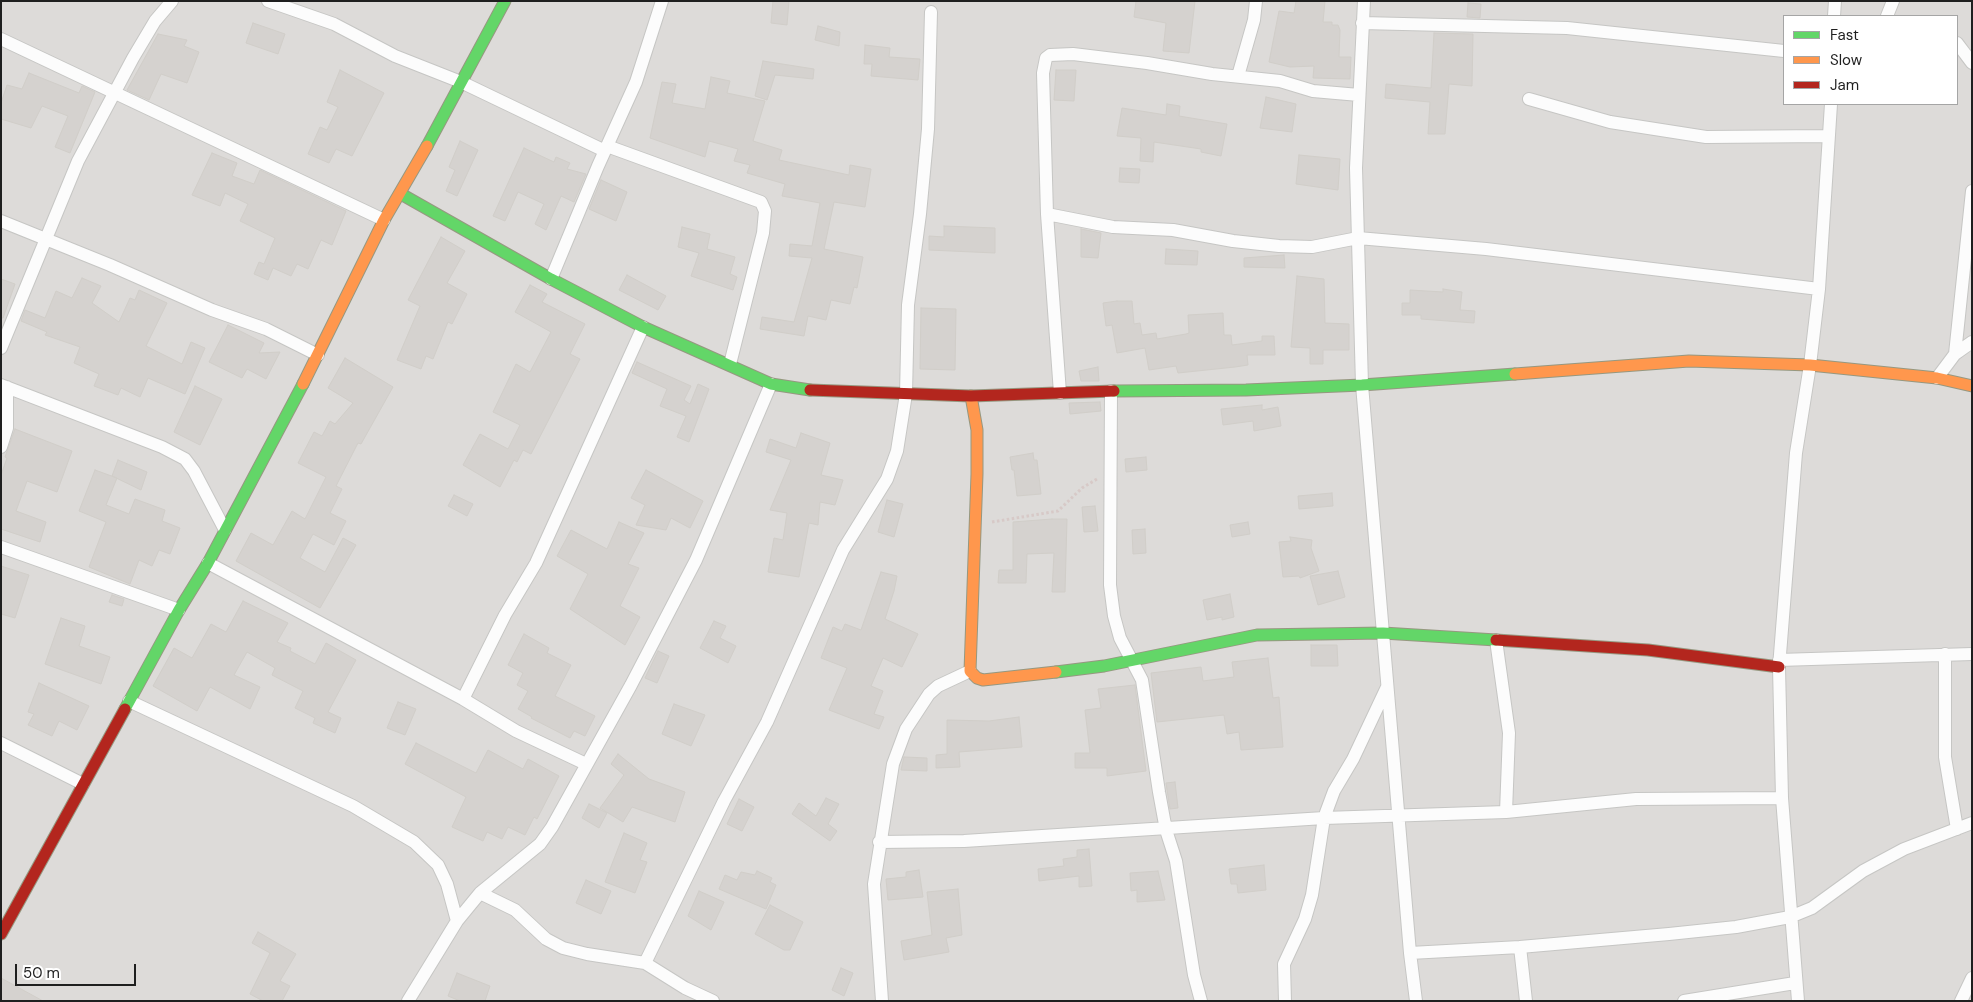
<!DOCTYPE html>
<style>
body{margin:0}
#map{position:relative;width:1973px;height:1002px;overflow:hidden;background:#eeece8;font-family:"DM Sans",sans-serif}
canvas{display:block}
.frame{position:absolute;inset:0;border:2px solid #1f1f1f;pointer-events:none}
.legend{position:absolute;left:1783px;top:15px;width:175px;height:90px;box-sizing:border-box;background:#fff;border:1px solid #a5a5a5;margin:0;padding:6px 9px;list-style:none;font-size:15px;color:#1f1f1f}
.legend li{display:flex;align-items:center;gap:10px;height:25px}
.legend b{width:25px;border:1px solid #a5a5a5}
.scale{position:absolute;left:15px;top:964px;width:121px;height:22px;box-sizing:border-box;border:2px solid #1f1f1f;border-top:0;padding-left:6px;font-size:15px;line-height:18px;white-space:nowrap;color:#1f1f1f;-webkit-text-stroke:4px #fff;paint-order:stroke}
</style>
<div id="map">
<canvas width="1973" height="1002"></canvas>
<div class="frame"></div>
<ul class="legend">
<li><b style="height:6px;background:#63d668"></b>Fast</li>
<li><b style="height:6px;background:#ff974d"></b>Slow</li>
<li><b style="height:6px;background:#b3261e"></b>Jam</li>
</ul>
<div class="scale">50 m</div>
</div>
<script>
const ctx = document.querySelector('canvas').getContext('2d');
ctx.lineJoin = 'round';
function fill(path, color) { ctx.fillStyle = color; ctx.fill(path, 'evenodd'); }
const poly = rows => new Path2D(rows.map(r => 'M' + r).join(''));
function trace(path, color, width, dash) { ctx.strokeStyle = color; ctx.lineWidth = width; ctx.lineCap = dash ? 'butt' : 'round'; ctx.setLineDash(dash || []); ctx.stroke(path); }
const residential = poly([
 [1,1,1972,1,1972,1001,1,1001],
 [1784,16,1957,16,1957,104,1784,104]
]);
const building = poly([
 [773,1,789,1,787,25,771,23,773,1],
 [1136,1,1195,1,1189,53,1163,51,1166,23,1134,17,1136,1],
 [1296,1,1325,1,1323,22,1332,22,1332,25,1338,25,1340,30,1339,57,1351,57,1350,79,1313,78,1314,66,1290,67,1269,62,1279,11,1294,13,1296,1],
 [1468,3,1481,4,1480,18,1467,17,1468,3],
 [253,23,285,34,278,54,246,43,253,23],
 [818,26,840,32,839,46,815,40,818,26],
 [1434,33,1473,34,1472,86,1449,84,1445,134,1428,134,1430,102,1385,98,1386,84,1431,88,1434,33],
 [158,34,187,40,184,46,199,52,187,83,161,74,149,100,127,90,158,34],
 [865,45,890,48,889,57,920,59,918,80,871,76,872,64,864,64,865,45],
 [763,61,814,69,813,79,775,75,767,100,755,96,763,61],
 [340,70,384,93,352,156,336,149,329,163,308,154,320,127,327,130,338,107,327,102,340,70],
 [1056,70,1076,70,1074,101,1054,100,1056,70],
 [29,73,79,93,82,86,95,92,70,153,55,147,68,116,42,106,31,128,1,119,1,103,7,85,22,89,29,73],
 [711,77,730,81,727,93,765,101,753,141,782,150,779,160,849,175,850,165,871,169,865,207,834,202,824,249,863,257,857,288,854,287,850,304,831,300,826,320,808,316,804,336,760,329,762,317,794,322,812,258,789,256,790,244,812,246,820,203,782,196,785,184,747,173,750,165,734,161,738,149,709,141,705,157,650,138,662,82,676,84,672,103,705,109,711,77],
 [1266,97,1296,104,1292,132,1260,128,1266,97],
 [1167,104,1180,106,1179,116,1227,124,1221,156,1201,152,1201,149,1154,142,1153,162,1140,161,1141,138,1117,136,1122,108,1166,115,1167,104],
 [460,141,478,150,457,196,446,191,455,170,449,167,460,141],
 [524,148,554,162,556,157,570,163,567,169,586,174,574,202,561,196,546,230,535,224,544,204,518,192,505,221,493,216,524,148],
 [212,153,237,163,232,176,254,184,260,170,346,211,332,245,321,240,308,269,297,264,291,276,273,268,268,280,254,274,259,262,264,264,275,238,240,221,248,204,225,193,220,206,192,195,212,153],
 [1299,155,1340,159,1338,190,1296,184,1299,155],
 [1120,168,1140,169,1139,183,1119,182,1120,168],
 [601,180,627,192,616,221,589,209,601,180],
 [944,226,995,228,995,253,929,250,929,236,944,237,944,226],
 [682,227,710,234,707,249,735,257,730,274,737,277,733,290,691,276,699,253,678,247,682,227],
 [1081,229,1101,233,1098,258,1081,257,1081,229],
 [441,237,465,251,447,283,467,294,452,324,448,322,433,359,426,356,421,369,397,360,420,306,408,300,441,237],
 [1166,249,1198,251,1197,265,1165,264,1166,249],
 [1284,255,1285,268,1244,267,1244,258,1284,255],
 [627,275,666,296,658,310,619,290,627,275],
 [1297,276,1324,279,1325,323,1349,324,1349,350,1323,350,1323,364,1310,364,1310,348,1291,347,1297,276],
 [82,278,101,286,92,303,119,322,130,298,135,300,139,290,167,303,146,346,182,364,191,342,205,348,185,394,148,378,140,397,121,388,118,395,94,386,99,374,74,363,80,347,45,335,47,332,21,321,25,310,45,318,56,291,72,298,82,278],
 [1,279,15,284,3,318,1,318,1,279],
 [530,285,547,294,542,302,585,324,570,354,580,359,531,454,523,450,517,462,514,460,500,487,463,465,480,434,508,449,520,425,493,412,516,364,530,372,551,332,515,312,530,285],
 [1443,289,1462,292,1460,310,1475,311,1474,323,1421,319,1421,315,1402,315,1402,303,1410,303,1410,290,1443,292,1443,289],
 [1117,301,1132,301,1134,324,1140,323,1142,335,1156,333,1157,339,1186,334,1189,333,1188,315,1223,313,1224,335,1231,335,1232,345,1262,341,1262,336,1274,336,1275,355,1247,355,1248,365,1235,367,1178,373,1176,366,1149,370,1145,348,1117,353,1112,325,1106,326,1103,303,1117,301],
 [921,308,956,309,955,370,920,369,921,308],
 [228,325,264,343,259,353,280,352,266,379,247,369,242,378,209,362,228,325],
 [345,358,393,387,361,444,358,443,336,486,342,489,330,513,346,521,334,545,313,534,300,558,325,572,343,538,356,545,320,608,236,561,251,533,273,545,292,511,305,519,326,477,298,463,314,432,322,436,330,421,335,424,353,403,328,388,345,358],
 [637,362,691,386,684,400,690,404,698,384,709,389,689,442,677,437,686,416,660,406,667,389,632,373,637,362],
 [1098,367,1099,381,1081,381,1079,371,1098,367],
 [195,386,222,399,200,445,174,432,195,386],
 [1100,402,1101,411,1070,414,1069,403,1100,402],
 [1262,405,1262,410,1278,407,1281,426,1254,431,1253,421,1223,425,1221,409,1262,405],
 [15,429,72,451,57,492,27,481,16,511,46,522,40,542,1,529,1,475,7,458,5,457,15,429],
 [801,433,830,443,821,475,843,480,835,505,820,502,818,525,809,523,799,577,768,572,774,538,783,540,787,513,770,510,791,460,766,452,770,439,796,448,801,433],
 [1033,453,1034,460,1037,460,1041,494,1017,496,1014,470,1012,470,1010,457,1033,453],
 [1146,457,1147,470,1126,472,1125,459,1146,457],
 [118,460,147,472,141,490,112,476,118,460],
 [95,470,117,478,106,505,129,514,135,499,165,510,162,521,180,528,170,554,159,550,152,566,139,560,130,584,89,567,106,522,79,511,95,470],
 [646,470,703,501,690,528,671,518,666,530,636,525,645,505,631,498,646,470],
 [1332,493,1333,506,1299,509,1298,496,1332,493],
 [454,495,473,504,467,516,448,506,454,495],
 [887,500,903,504,894,537,878,532,887,500],
 [1095,506,1098,531,1084,532,1082,507,1095,506],
 [1052,519,1067,519,1065,592,1052,592,1054,553,1027,554,1026,583,998,583,999,570,1013,570,1013,522,1052,519],
 [619,522,644,533,628,564,639,568,620,606,640,617,625,645,570,609,588,574,557,556,571,530,607,549,619,522],
 [1248,522,1250,534,1232,537,1230,525,1248,522],
 [1145,529,1146,553,1133,554,1132,530,1145,529],
 [1290,537,1312,540,1311,548,1319,571,1300,578,1299,576,1283,577,1279,542,1291,541,1290,537],
 [1,566,29,575,15,618,1,614,1,566],
 [1338,571,1345,597,1318,605,1310,576,1338,571],
 [881,572,897,576,894,591,885,619,918,634,902,667,883,658,871,686,883,691,874,714,884,717,879,729,829,710,847,668,821,658,833,627,842,631,845,624,861,630,881,572],
 [1230,594,1234,617,1222,620,1222,617,1207,620,1203,600,1230,594],
 [112,595,124,599,122,606,109,602,112,595],
 [243,601,288,623,277,642,291,648,290,651,315,664,326,643,356,660,328,712,341,718,335,733,313,723,315,718,295,708,303,691,272,675,275,668,247,652,234,675,260,687,250,709,210,687,197,711,153,686,174,648,192,658,211,624,226,632,243,601],
 [61,618,85,626,79,646,110,657,101,684,45,664,61,618],
 [714,621,726,626,720,638,736,646,728,663,700,648,714,621],
 [524,634,549,648,547,653,571,665,555,696,595,716,585,736,574,731,570,738,531,718,532,717,518,709,528,691,517,685,523,673,508,665,524,634],
 [1311,645,1337,645,1338,666,1311,666,1311,645],
 [658,651,669,656,657,683,645,678,658,651],
 [1268,658,1273,698,1279,697,1283,747,1241,750,1239,732,1227,734,1224,715,1157,722,1151,673,1201,667,1203,681,1234,677,1232,662,1268,658],
 [39,683,89,706,77,730,59,721,52,736,28,725,34,714,28,712,39,683],
 [1135,685,1146,771,1107,776,1107,768,1075,768,1075,753,1090,753,1085,710,1101,708,1098,689,1135,685],
 [398,702,416,709,405,735,387,728,398,702],
 [674,704,705,715,691,746,662,734,674,704],
 [1019,717,1022,747,959,752,960,767,936,768,936,755,947,754,947,720,989,721,1019,717],
 [416,743,476,773,488,750,523,769,528,759,559,776,537,819,534,817,525,835,508,827,502,839,487,832,483,841,452,827,466,797,405,764,416,743],
 [618,754,649,779,685,792,675,822,632,807,623,822,600,808,624,775,611,764,618,754],
 [904,757,927,758,927,771,901,770,904,757],
 [1175,782,1178,808,1170,809,1166,783,1175,782],
 [826,798,839,804,828,824,837,831,830,841,792,814,799,803,816,816,826,798],
 [739,799,754,807,742,831,727,824,739,799],
 [589,804,607,813,599,828,582,818,589,804],
 [624,833,647,843,640,860,647,862,635,893,605,882,624,833],
 [1089,849,1092,886,1079,887,1079,876,1039,881,1038,869,1064,866,1063,859,1077,857,1077,850,1089,849],
 [1264,865,1266,890,1238,893,1237,884,1231,884,1229,869,1264,865],
 [919,870,923,897,888,900,886,879,906,877,906,872,919,870],
 [757,871,772,878,770,882,776,885,766,909,719,889,725,875,737,880,741,872,755,875,757,871],
 [1158,871,1165,900,1137,902,1137,890,1131,891,1130,873,1158,871],
 [586,880,611,891,601,914,576,903,586,880],
 [958,889,962,935,946,938,949,952,904,960,901,941,932,935,927,892,958,889],
 [699,891,724,902,711,930,688,916,699,891],
 [770,905,803,922,790,950,784,950,755,934,770,905],
 [258,932,296,954,280,981,290,986,282,1001,263,1001,250,994,270,953,252,943,258,932],
 [841,968,853,973,844,996,832,990,841,968],
 [457,973,490,986,485,1001,460,1001,448,996,457,973],
 [1,978,43,1001,1,1001,1,978]
]);
const path = poly([
 [992,522,1058,511,1082,488,1097,479]
]);
const street = poly([
 [268,1,334,24,395,56,461,82,605,151],
 [1364,1,1356,168,1362,385,1410,953,1416,1001],
 [1834,16,1835,1],
 [1887,16,1893,1],
 [1362,23,1567,28,1784,51],
 [1,39,384,220],
 [1957,43,1972,63],
 [1238,76,1254,20,1256,1],
 [1529,99,1610,122,1706,137,1828,136],
 [607,146,761,202,765,211,763,233,730,364],
 [1047,214,1113,227,1173,230,1233,241,1279,246,1312,247,1358,238,1486,249,1819,289],
 [1,221,110,265,212,310,266,329,318,355],
 [551,279,598,166,636,82,662,1],
 [1,348,78,161,133,58,155,21,172,1],
 [1955,354,1972,191],
 [1937,378,1955,354,1972,342],
 [1,385,162,447,185,459,194,471,225,530],
 [1111,391,1110,585,1114,616,1120,638,1142,680,1159,792,1166,830,1176,861,1194,975,1201,1001],
 [1060,393,1047,214,1043,73,1046,58,1050,55,1073,54,1147,63,1212,74,1280,81,1313,91,1359,95],
 [1,447,7,428,7,387],
 [1,547,179,610],
 [208,563,463,699,516,731,586,764],
 [1496,640,1509,733,1506,812],
 [1945,654,1945,757,1957,829],
 [1779,660,1972,654],
 [463,699,505,615,536,563,643,327],
 [129,701,353,806,414,842,438,865,447,884,457,921],
 [1,743,83,784],
 [879,842,964,841,1324,818,1506,812,1636,799,1782,798],
 [480,893,515,910,546,939,563,948,587,954,645,963,685,988,713,1001],
 [1520,947,1526,1001],
 [1410,953,1520,947,1669,934,1736,927,1790,917,1812,908,1863,871,1904,849,1972,823],
 [645,963,724,801,767,722,843,550,887,479,897,451,906,394,908,305,920,214,928,129,931,12],
 [408,1001,457,921,480,893,540,844,552,827,631,685,696,560,771,384],
 [882,1001,874,884,893,764,906,729,929,694,938,686,970,671],
 [1285,1001,1284,964,1305,919,1312,895,1324,818,1334,791,1353,759,1387,687],
 [1684,1001,1795,983],
 [1798,1001,1782,798,1779,667,1796,453,1810,365,1819,289,1831,104],
 [1961,1001,1972,978]
]);
const fast = poly([
 [427,146,505,1],
 [401,194,551,279,643,327,771,384,810,390],
 [1114,391,1246,390,1362,385,1515,374],
 [1056,672,1104,666,1257,635,1383,633,1496,640],
 [125,709,179,610,208,563,303,384]
]);
const slow = poly([
 [1515,374,1689,361,1810,365,1937,378,1972,386],
 [303,384,384,220,427,146],
 [971,396,977,430,977,474,970,671,977,678,983,680,1056,672]
]);
const jam = poly([
 [810,390,971,396,1114,391],
 [1496,640,1648,650,1779,667],
 [1,934,125,709]
]);
fill(residential, '#dddbd9');
fill(building, '#d5d2cf');
trace(building, '#d1cec9', 1);
trace(street, '#c6c6c4', 14);
trace(fast, '#969880', 13);
trace(slow, '#969880', 13);
trace(jam, '#969880', 13);
trace(path, '#d7c9c7', 3, [2.5, 2.5]);
trace(street, '#fcfcfc', 12);
trace(fast, '#63d668', 11);
trace(slow, '#ff974d', 11);
trace(jam, '#b3261e', 11);
</script>
